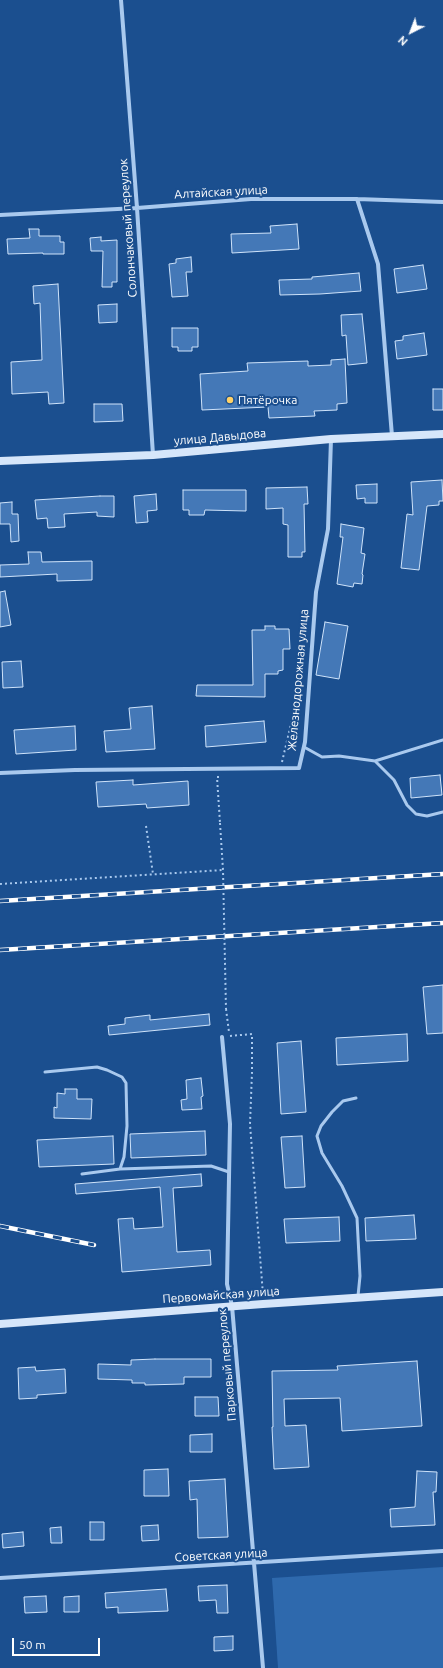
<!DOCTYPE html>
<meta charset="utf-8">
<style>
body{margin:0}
#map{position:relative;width:443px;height:1668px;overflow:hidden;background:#1b4f8f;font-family:Ubuntu,sans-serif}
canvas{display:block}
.north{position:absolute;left:391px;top:12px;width:40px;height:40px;-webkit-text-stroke:3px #1b4f8f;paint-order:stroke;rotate:222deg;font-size:11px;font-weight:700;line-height:16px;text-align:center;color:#fff}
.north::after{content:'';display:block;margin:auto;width:14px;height:18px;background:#fff;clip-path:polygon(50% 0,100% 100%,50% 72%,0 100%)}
.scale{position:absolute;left:12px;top:1638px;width:88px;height:18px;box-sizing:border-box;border:2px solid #fff;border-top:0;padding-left:5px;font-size:12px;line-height:14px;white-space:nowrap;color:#fff;-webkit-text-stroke:3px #1b4f8f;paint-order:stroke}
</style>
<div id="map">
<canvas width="443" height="1668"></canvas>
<div class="north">N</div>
<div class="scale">50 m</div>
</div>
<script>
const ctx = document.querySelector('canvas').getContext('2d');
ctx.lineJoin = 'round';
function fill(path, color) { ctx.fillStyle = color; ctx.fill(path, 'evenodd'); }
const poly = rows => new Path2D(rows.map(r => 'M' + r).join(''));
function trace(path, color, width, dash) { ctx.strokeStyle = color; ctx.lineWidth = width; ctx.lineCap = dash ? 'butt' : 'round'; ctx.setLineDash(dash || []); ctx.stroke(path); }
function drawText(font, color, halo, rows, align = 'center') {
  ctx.font = font + ' Ubuntu,sans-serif'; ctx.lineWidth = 4; ctx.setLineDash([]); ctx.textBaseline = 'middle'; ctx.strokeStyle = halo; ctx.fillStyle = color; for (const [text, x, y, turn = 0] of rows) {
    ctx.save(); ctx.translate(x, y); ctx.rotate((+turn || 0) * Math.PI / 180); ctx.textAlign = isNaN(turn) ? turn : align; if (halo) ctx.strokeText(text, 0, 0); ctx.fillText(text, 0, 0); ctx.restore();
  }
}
const green = poly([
 [443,1567,443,1668,278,1668,272,1578]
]);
const building = poly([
 [297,224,299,249,232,253,231,234,271,233,270,226,297,224],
 [29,229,39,229,39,236,60,236,60,242,64,242,64,254,43,254,43,253,8,254,7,239,30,238,29,229],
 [101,237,101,241,117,240,117,282,112,282,112,287,102,287,103,251,91,251,90,238,101,237],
 [191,257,192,272,186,272,188,296,172,297,169,264,176,263,176,259,191,257],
 [423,265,427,289,397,293,394,269,423,265],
 [359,273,361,291,320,294,280,295,279,280,312,279,312,277,359,273],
 [58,284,64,403,49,404,48,392,12,394,11,362,42,360,40,303,34,304,33,286,58,284],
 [117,304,117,322,99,323,98,305,117,304],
 [362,314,367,363,348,365,346,335,342,336,341,315,362,314],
 [172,328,198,328,198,347,192,347,192,351,178,351,178,347,172,347,172,328],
 [424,333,427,355,397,359,395,341,403,340,403,336,424,333],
 [345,359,347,403,337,404,337,410,314,411,315,416,269,418,268,407,202,410,200,374,248,371,247,363,308,361,308,366,331,365,331,360,345,359],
 [433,389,443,389,443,410,433,410,433,389],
 [94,404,122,404,123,421,94,422,94,404],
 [442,480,443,501,439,501,439,505,427,506,419,570,401,568,407,514,413,515,411,482,442,480],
 [377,484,377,503,365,503,365,498,357,499,356,485,377,484],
 [307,487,308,504,304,504,305,552,302,552,302,557,288,557,288,525,283,524,283,508,266,509,266,488,307,487],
 [183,490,246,490,246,511,205,510,204,515,189,515,189,510,183,510,183,490],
 [156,494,157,510,147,511,148,522,136,523,134,496,156,494],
 [100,496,114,496,114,517,97,516,97,512,64,514,65,527,48,528,47,518,37,519,35,500,100,496],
 [12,502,12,514,18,514,19,541,11,542,10,524,0,524,0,503,12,502],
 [341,524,364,528,361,553,365,554,362,574,363,575,362,584,354,583,353,587,337,584,343,537,340,537,341,524],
 [28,552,41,552,42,562,92,561,92,580,57,581,57,574,0,577,0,565,29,564,28,552],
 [5,591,11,625,0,627,0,592,5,591],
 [325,622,348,626,339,679,316,675,325,622],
 [265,626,275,626,275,629,289,629,290,649,283,649,283,670,278,671,278,674,265,674,265,697,196,696,197,685,253,685,252,630,265,630,265,626],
 [21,661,23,687,3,688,2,662,21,661],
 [152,706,155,749,106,752,104,731,131,729,129,708,152,706],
 [264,721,266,742,206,747,205,726,264,721],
 [75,726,76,750,16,754,14,730,75,726],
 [440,775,442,795,411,798,410,778,440,775],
 [133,780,133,785,188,781,189,805,147,808,146,804,98,807,96,782,133,780],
 [443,985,443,1033,427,1034,423,987,443,985],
 [209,1014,210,1025,109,1035,108,1026,125,1024,125,1018,150,1015,150,1020,209,1014],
 [407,1034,408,1061,337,1065,336,1038,407,1034],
 [301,1041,306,1112,281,1114,277,1043,301,1041],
 [201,1078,203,1096,201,1097,202,1109,182,1110,181,1100,187,1099,186,1080,201,1078],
 [65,1089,77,1089,77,1099,92,1099,91,1119,54,1118,54,1107,57,1108,57,1093,65,1094,65,1089],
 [205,1131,206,1155,131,1158,130,1134,205,1131],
 [113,1136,114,1164,39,1167,37,1140,113,1136],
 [302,1136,305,1187,285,1188,281,1137,302,1136],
 [201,1174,202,1186,173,1188,177,1252,210,1250,211,1265,122,1272,118,1219,133,1218,134,1229,163,1227,160,1187,76,1194,75,1184,201,1174],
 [414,1215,416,1239,366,1241,365,1218,414,1215],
 [339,1217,340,1241,286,1243,284,1219,339,1217],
 [155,1359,211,1359,211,1377,184,1377,184,1384,145,1385,145,1383,132,1383,132,1380,98,1379,98,1364,131,1365,131,1360,155,1359],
 [417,1361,422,1426,342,1431,340,1398,284,1399,285,1426,306,1425,309,1467,274,1469,272,1427,273,1427,272,1371,338,1370,337,1366,417,1361],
 [35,1367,36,1371,65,1369,66,1393,37,1395,37,1398,19,1399,18,1368,35,1367],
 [195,1397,218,1397,219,1416,195,1416,195,1397],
 [212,1434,212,1452,190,1452,190,1435,212,1434],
 [168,1469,169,1496,144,1496,144,1470,168,1469],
 [417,1471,437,1472,436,1492,433,1492,435,1525,391,1527,390,1509,415,1507,417,1471],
 [225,1479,228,1537,198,1538,197,1499,190,1500,189,1481,225,1479],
 [90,1522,104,1522,104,1540,90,1540,90,1522],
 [158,1525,159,1540,142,1541,141,1526,158,1525],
 [61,1527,62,1543,51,1543,50,1528,61,1527],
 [23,1532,24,1546,3,1548,2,1534,23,1532],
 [227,1585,228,1613,217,1613,216,1600,199,1601,198,1586,227,1585],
 [166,1589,168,1611,118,1613,118,1607,106,1608,105,1593,166,1589],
 [46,1596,47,1612,25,1613,24,1597,46,1596],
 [79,1596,79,1612,64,1612,64,1597,79,1596],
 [233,1636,233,1650,214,1651,214,1637,233,1636]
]);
const path = poly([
 [282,762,296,703,300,697],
 [219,777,217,777,220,823],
 [146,826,153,874],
 [0,884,223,870],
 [226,1009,229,1032],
 [230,1036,252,1034,252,1072,250,1124,263,1295]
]);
const service = poly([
 [304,747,322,757,339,756,375,761,443,740],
 [375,761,394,780,407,805,416,814,427,816,443,812],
 [45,1072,97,1067,107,1070,122,1077,126,1083,127,1126,124,1157,120,1169],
 [356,1098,343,1101,332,1112,321,1126,317,1136,322,1153,342,1186,357,1218,360,1276,358,1296],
 [82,1174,120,1169,211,1166,229,1172]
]);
const minor = poly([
 [121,0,137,208,153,455],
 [357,199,378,264,392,436],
 [0,215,137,208,251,199,357,199,443,202],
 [0,773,75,770,299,768,305,742,316,592,328,529,331,439],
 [222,1037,230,1124,227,1284,232,1306,263,1668],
 [0,1578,443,1551]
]);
const secondary = poly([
 [0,461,153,455,331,439,443,434],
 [0,1324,263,1304,443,1292]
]);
const rail = poly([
 [0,901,443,874],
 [0,950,443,923],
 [0,1226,94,1245]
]);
const pathBridge = poly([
 [220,823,223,870,226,1009]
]);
const markers = [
 [230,400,4,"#ffd166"]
];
const streetNames = [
 ["Алтайская улица",221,192,-3],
 ["Солончаковый переулок",128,228,-94],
 ["улица Давыдова",220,437,-5],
 ["Железнодорожная улица",298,680,-85],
 ["Первомайская улица",221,1295,-4],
 ["Парковый переулок",227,1365,-95],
 ["Советская улица",221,1555,-3]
];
const poiNames = [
 ["Пятёрочка",238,400]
];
fill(green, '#2e69ad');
fill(building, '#4478b7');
trace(building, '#cfe3fa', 1);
trace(path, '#a9c9ee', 2, [2, 3]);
trace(service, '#a9c9ee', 3);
trace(minor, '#a9c9ee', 4);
trace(secondary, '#d6e6fa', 8);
trace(rail, '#fff', 4.5);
trace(rail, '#1b4f8f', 3, [9]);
trace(pathBridge, '#a9c9ee', 2, [2, 3]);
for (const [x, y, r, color] of markers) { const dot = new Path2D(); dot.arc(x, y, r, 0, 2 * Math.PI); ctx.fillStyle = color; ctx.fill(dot); trace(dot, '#1b4f8f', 1.5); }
drawText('12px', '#fff', '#1b4f8f', streetNames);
drawText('12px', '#fff', '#1b4f8f', poiNames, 'left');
</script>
